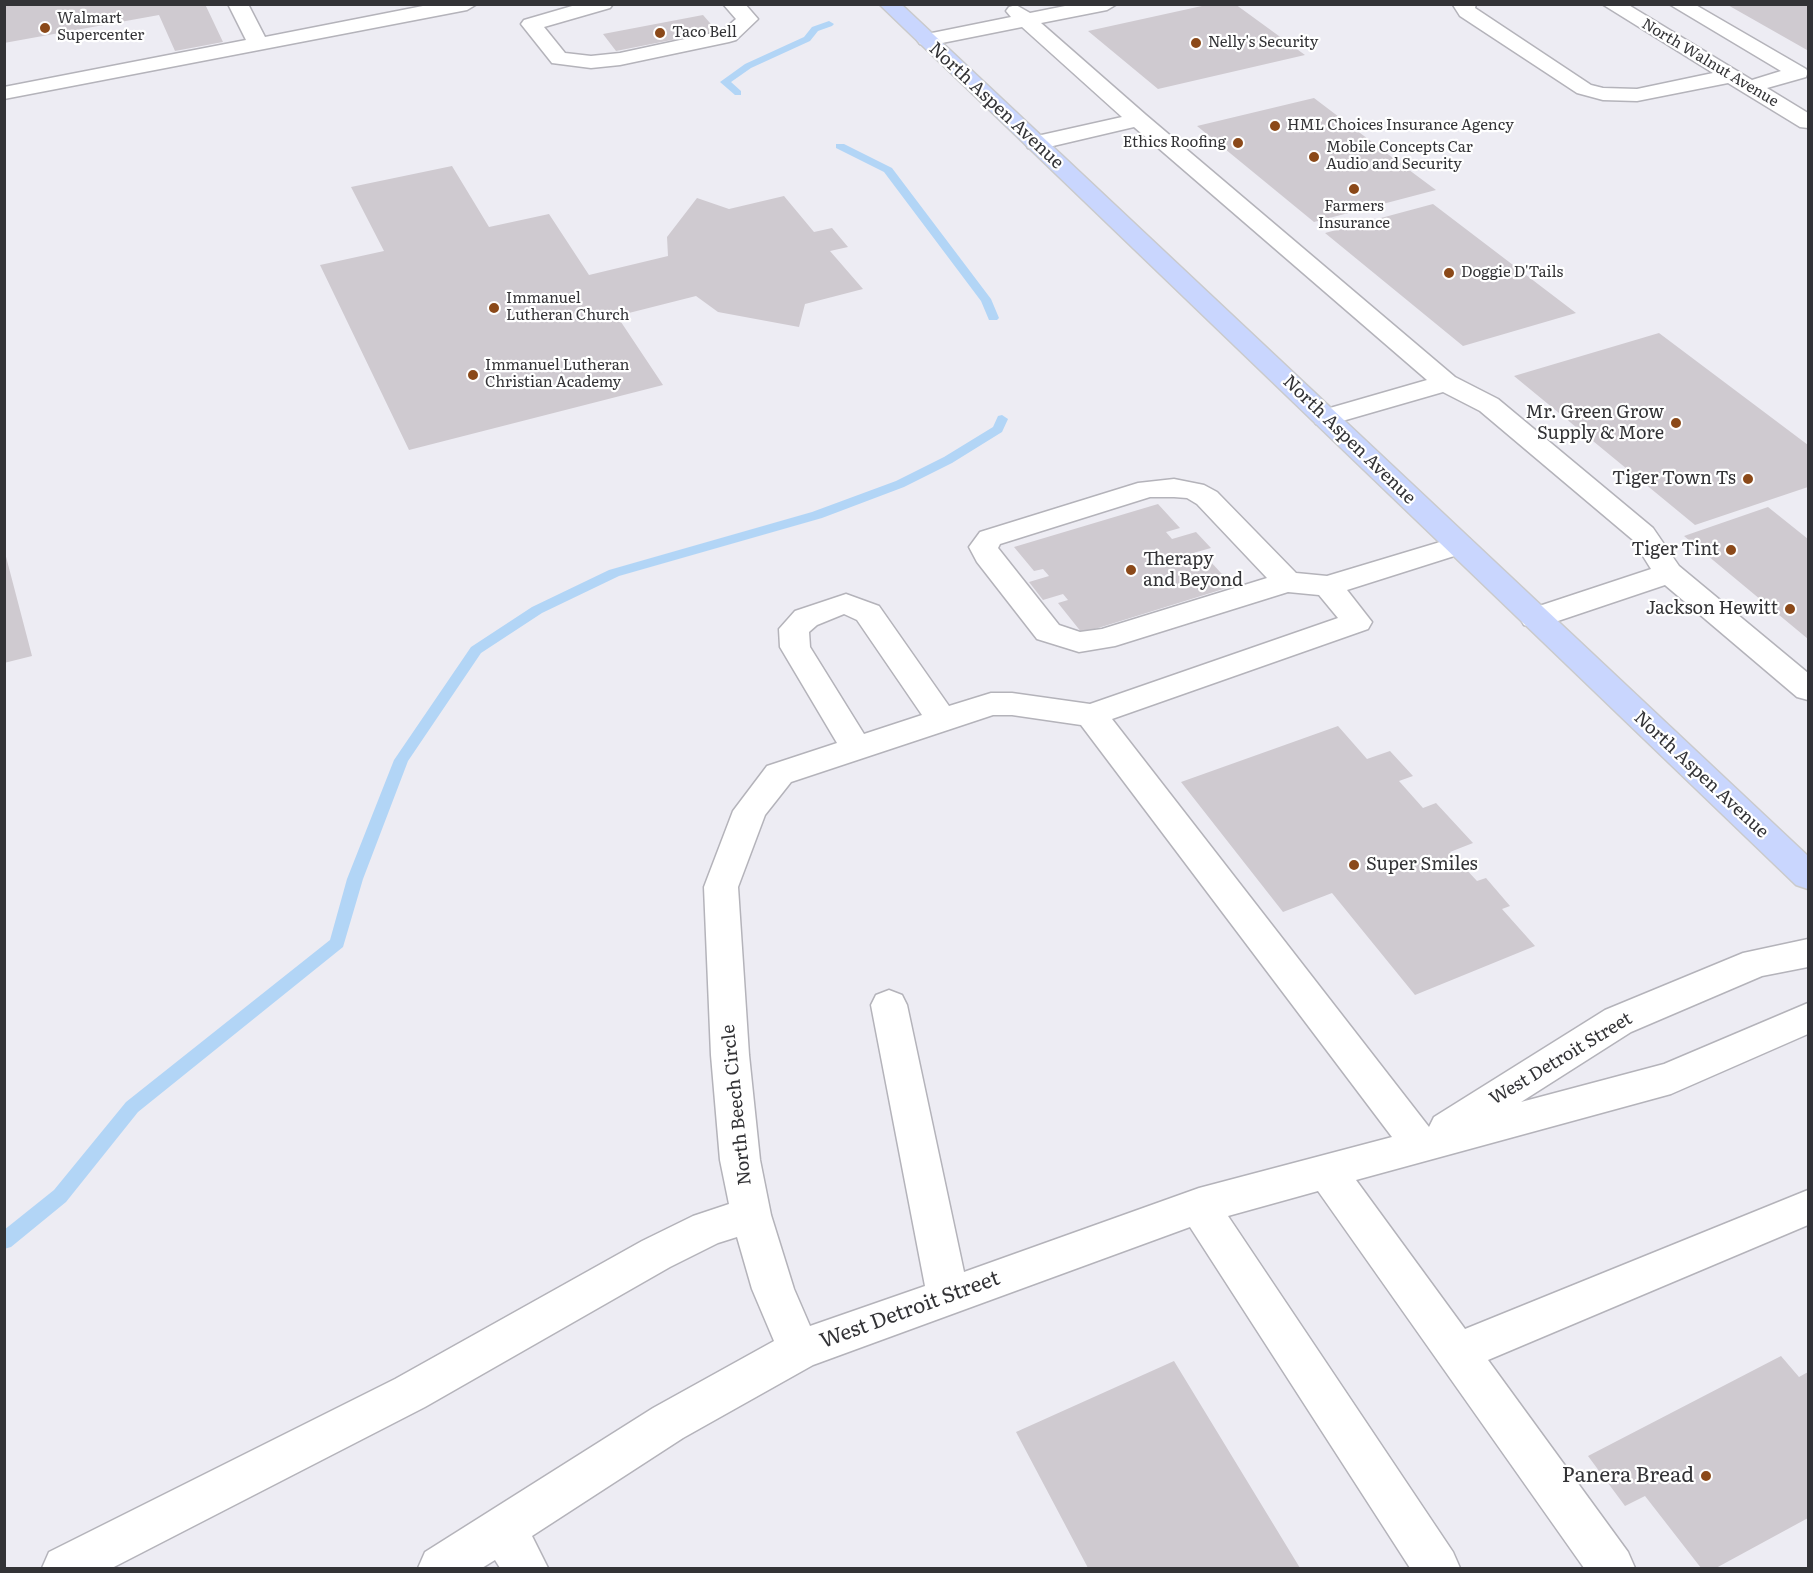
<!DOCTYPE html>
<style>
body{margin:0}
#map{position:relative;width:1813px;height:1573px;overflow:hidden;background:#edecf3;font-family:Literata,serif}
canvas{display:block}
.frame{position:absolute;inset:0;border:6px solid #333336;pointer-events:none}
</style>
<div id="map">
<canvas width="1813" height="1573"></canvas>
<div class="frame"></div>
</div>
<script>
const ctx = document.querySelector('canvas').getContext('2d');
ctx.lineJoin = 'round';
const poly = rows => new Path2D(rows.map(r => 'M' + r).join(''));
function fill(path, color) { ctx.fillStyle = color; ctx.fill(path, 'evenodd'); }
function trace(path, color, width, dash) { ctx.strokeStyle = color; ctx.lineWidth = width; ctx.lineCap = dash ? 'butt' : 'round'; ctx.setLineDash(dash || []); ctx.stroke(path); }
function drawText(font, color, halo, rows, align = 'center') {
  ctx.font = font + ' Literata,serif'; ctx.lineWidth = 4.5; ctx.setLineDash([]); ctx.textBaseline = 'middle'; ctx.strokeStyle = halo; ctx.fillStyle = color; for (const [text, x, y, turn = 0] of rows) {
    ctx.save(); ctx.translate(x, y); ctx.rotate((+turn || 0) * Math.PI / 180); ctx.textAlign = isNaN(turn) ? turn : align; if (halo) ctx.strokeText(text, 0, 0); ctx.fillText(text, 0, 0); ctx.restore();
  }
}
const stream = poly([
 [829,21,834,24,832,26,818,31,810,41,751,68,731,82,741,91,741,95,735,95,720,82,745,64,804,37,812,27,829,21],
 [836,144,844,144,892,168,991,299,999,318,997,320,989,320,981,301,884,172,836,148,836,144],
 [1002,415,1008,419,1002,432,952,463,904,487,822,518,619,576,542,613,481,653,408,761,363,879,343,947,138,1112,66,1202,11,1247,4,1249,4,1230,54,1190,126,1102,330,940,347,879,394,760,471,647,532,607,609,570,812,512,896,481,944,457,993,427,998,416,1002,415]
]);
const building = poly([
 [4,4,205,4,223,42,175,51,159,15,4,43],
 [1211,4,1235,4,1305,55,1158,89,1088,31],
 [1726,4,1808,4,1808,50,1807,50],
 [703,15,717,31,616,51,603,34],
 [1314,98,1393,158,1436,190,1314,222,1197,126],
 [452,166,489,227,549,214,589,275,668,256,667,237,697,198,729,209,784,196,814,232,832,228,848,247,830,251,863,289,805,304,799,327,718,312,696,296,617,316,663,385,409,450,320,265,384,251,351,187],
 [1433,204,1576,313,1463,346,1325,233],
 [1659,333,1808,445,1808,487,1695,525,1514,376],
 [1158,504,1180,528,1166,532,1172,539,1196,532,1211,548,1186,555,1195,564,1209,560,1233,586,1082,633,1058,603,1068,600,1063,594,1043,600,1029,582,1049,576,1043,569,1034,571,1014,547],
 [1768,507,1808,539,1808,639,1684,536],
 [4,549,32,656,4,663],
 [1338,726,1367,759,1390,751,1413,776,1399,781,1423,808,1436,803,1473,843,1450,852,1477,881,1486,878,1510,906,1502,909,1535,946,1415,995,1332,893,1283,912,1181,782],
 [1781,1356,1799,1377,1808,1372,1808,1518,1716,1568,1701,1568,1645,1496,1625,1506,1588,1456],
 [1174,1361,1300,1568,1088,1568,1016,1432]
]);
const minor = poly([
 [228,4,248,4,265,37,433,4,477,4,467,10,4,99,4,87,246,40,228,4],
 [579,4,613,4,610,8,544,27,565,53,591,56,620,53,722,31,736,19,723,4,745,4,758,19,736,40,729,42,620,65,591,68,552,63,521,24,524,20,579,4],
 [1075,4,1117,4,1107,10,1041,23,1146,115,1455,377,1498,399,1653,528,1679,566,1808,673,1808,700,1797,697,1665,585,1546,625,1535,628,1524,625,1520,618,1524,611,1651,569,1633,540,1480,411,1443,392,1325,426,1316,424,1312,418,1316,412,1427,380,1134,127,1036,150,1028,148,1025,143,1028,138,1122,117,1022,27,927,46,920,44,917,40,920,36,927,34,1011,17,1006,11,1009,7,1016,5,1030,13,1075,4],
 [1476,4,1475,8,1591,85,1603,88,1637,89,1713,73,1602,4,1627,4,1752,80,1781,71,1669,4,1694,4,1806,69,1808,72,1806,77,1767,88,1808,113,1808,128,1800,127,1728,83,1637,101,1603,100,1577,93,1460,16,1453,5,1476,4],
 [1174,479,1204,485,1217,492,1296,573,1327,576,1460,536,1470,539,1474,545,1470,551,1347,590,1372,622,1368,629,1112,719,1429,1127,1434,1117,1605,1010,1743,953,1808,939,1808,967,1762,976,1631,1032,1521,1102,1664,1064,1808,1003,1808,1034,1671,1094,1356,1180,1465,1329,1808,1190,1808,1225,1488,1360,1628,1552,1635,1568,1584,1568,1318,1191,1228,1216,1453,1552,1460,1568,1410,1568,1190,1227,813,1365,683,1438,532,1536,548,1568,500,1568,495,1560,482,1568,418,1568,425,1552,653,1408,774,1341,752,1289,737,1237,718,1243,670,1267,425,1407,112,1568,42,1568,49,1552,395,1379,642,1241,693,1216,729,1204,720,1160,711,1055,704,887,733,811,767,766,837,743,780,647,779,629,795,611,846,594,879,606,949,706,991,693,1012,693,1090,704,1338,618,1319,595,1288,592,1115,646,1079,652,1037,639,977,562,969,547,980,532,1138,483,1174,479],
 [1150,497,1174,497,1187,498,1197,504,1267,578,1102,629,1080,632,1059,625,998,548,1000,544,1150,497],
 [844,614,857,620,922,715,864,734,810,647,809,632,817,625,844,614],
 [993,715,1012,715,1081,725,1392,1137,1199,1188,964,1272,907,1005,902,995,889,990,876,995,871,1005,925,1286,810,1326,794,1289,771,1215,760,1160,749,1055,738,887,765,815,791,782,993,715]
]);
const major = poly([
 [879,4,901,4,1808,856,1808,889,1796,885,879,4]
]);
const markers = [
 [45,28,6,"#8b4919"],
 [660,33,6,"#8b4919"],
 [1196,43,6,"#8b4919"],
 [1275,126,6,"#8b4919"],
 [1238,143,6,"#8b4919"],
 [1314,157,6,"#8b4919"],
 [1354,189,6,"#8b4919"],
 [1449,273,6,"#8b4919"],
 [494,308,6,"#8b4919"],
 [473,375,6,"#8b4919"],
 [1676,423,6,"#8b4919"],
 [1748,479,6,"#8b4919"],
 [1731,550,6,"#8b4919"],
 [1131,570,6,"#8b4919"],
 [1790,609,6,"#8b4919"],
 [1354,865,6,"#8b4919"],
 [1706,1476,6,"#8b4919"]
];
const farPoinames = [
 ["Walmart",57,19],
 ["Supercenter",57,36],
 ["Taco Bell",672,33],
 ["Nelly's Security",1208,43],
 ["HML Choices Insurance Agency",1287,126],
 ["Ethics Roofing",1226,143,"right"],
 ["Mobile Concepts Car",1326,148],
 ["Audio and Security",1326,165],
 ["Farmers",1354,207,"center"],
 ["Insurance",1354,224,"center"],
 ["Doggie D'Tails",1461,273],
 ["Immanuel",506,299],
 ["Lutheran Church",506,316],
 ["Immanuel Lutheran",485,366],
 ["Christian Academy",485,383]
];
const farStreetnames = [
 ["North Walnut Avenue",1710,63,31]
];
const streetNames = [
 ["North Aspen Avenue",996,106,43],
 ["North Aspen Avenue",1349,440,44],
 ["North Aspen Avenue",1701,775,43],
 ["West Detroit Street",1561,1059,-31],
 ["North Beech Circle",737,1105,-96]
];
const poiNames = [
 ["Mr. Green Grow",1664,413],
 ["Supply & More",1664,434],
 ["Tiger Town Ts",1736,479],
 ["Tiger Tint",1719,550],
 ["Therapy",1143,560,"left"],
 ["and Beyond",1143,581,"left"],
 ["Jackson Hewitt",1778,609],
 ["Super Smiles",1366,865,"left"]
];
const nearStreetnames = [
 ["West Detroit Street",910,1310,-20]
];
const nearPoinames = [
 ["Panera Bread",1694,1476]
];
fill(stream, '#b2d5f6');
fill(building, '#cfcad0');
trace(minor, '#b4b3ba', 3);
trace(major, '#cacacb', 3);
fill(minor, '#fff');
fill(major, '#c9d6fe');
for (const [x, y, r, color] of markers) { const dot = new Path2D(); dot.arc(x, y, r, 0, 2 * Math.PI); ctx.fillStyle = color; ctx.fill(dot); trace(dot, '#fff', 2); }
drawText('15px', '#333336', '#fff', farPoinames, 'left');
drawText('15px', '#333336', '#fff', farStreetnames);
drawText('18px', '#333336', '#fff', streetNames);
drawText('18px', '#333336', '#fff', poiNames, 'right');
drawText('21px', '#333336', '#fff', nearStreetnames);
drawText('21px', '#333336', '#fff', nearPoinames, 'right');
</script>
